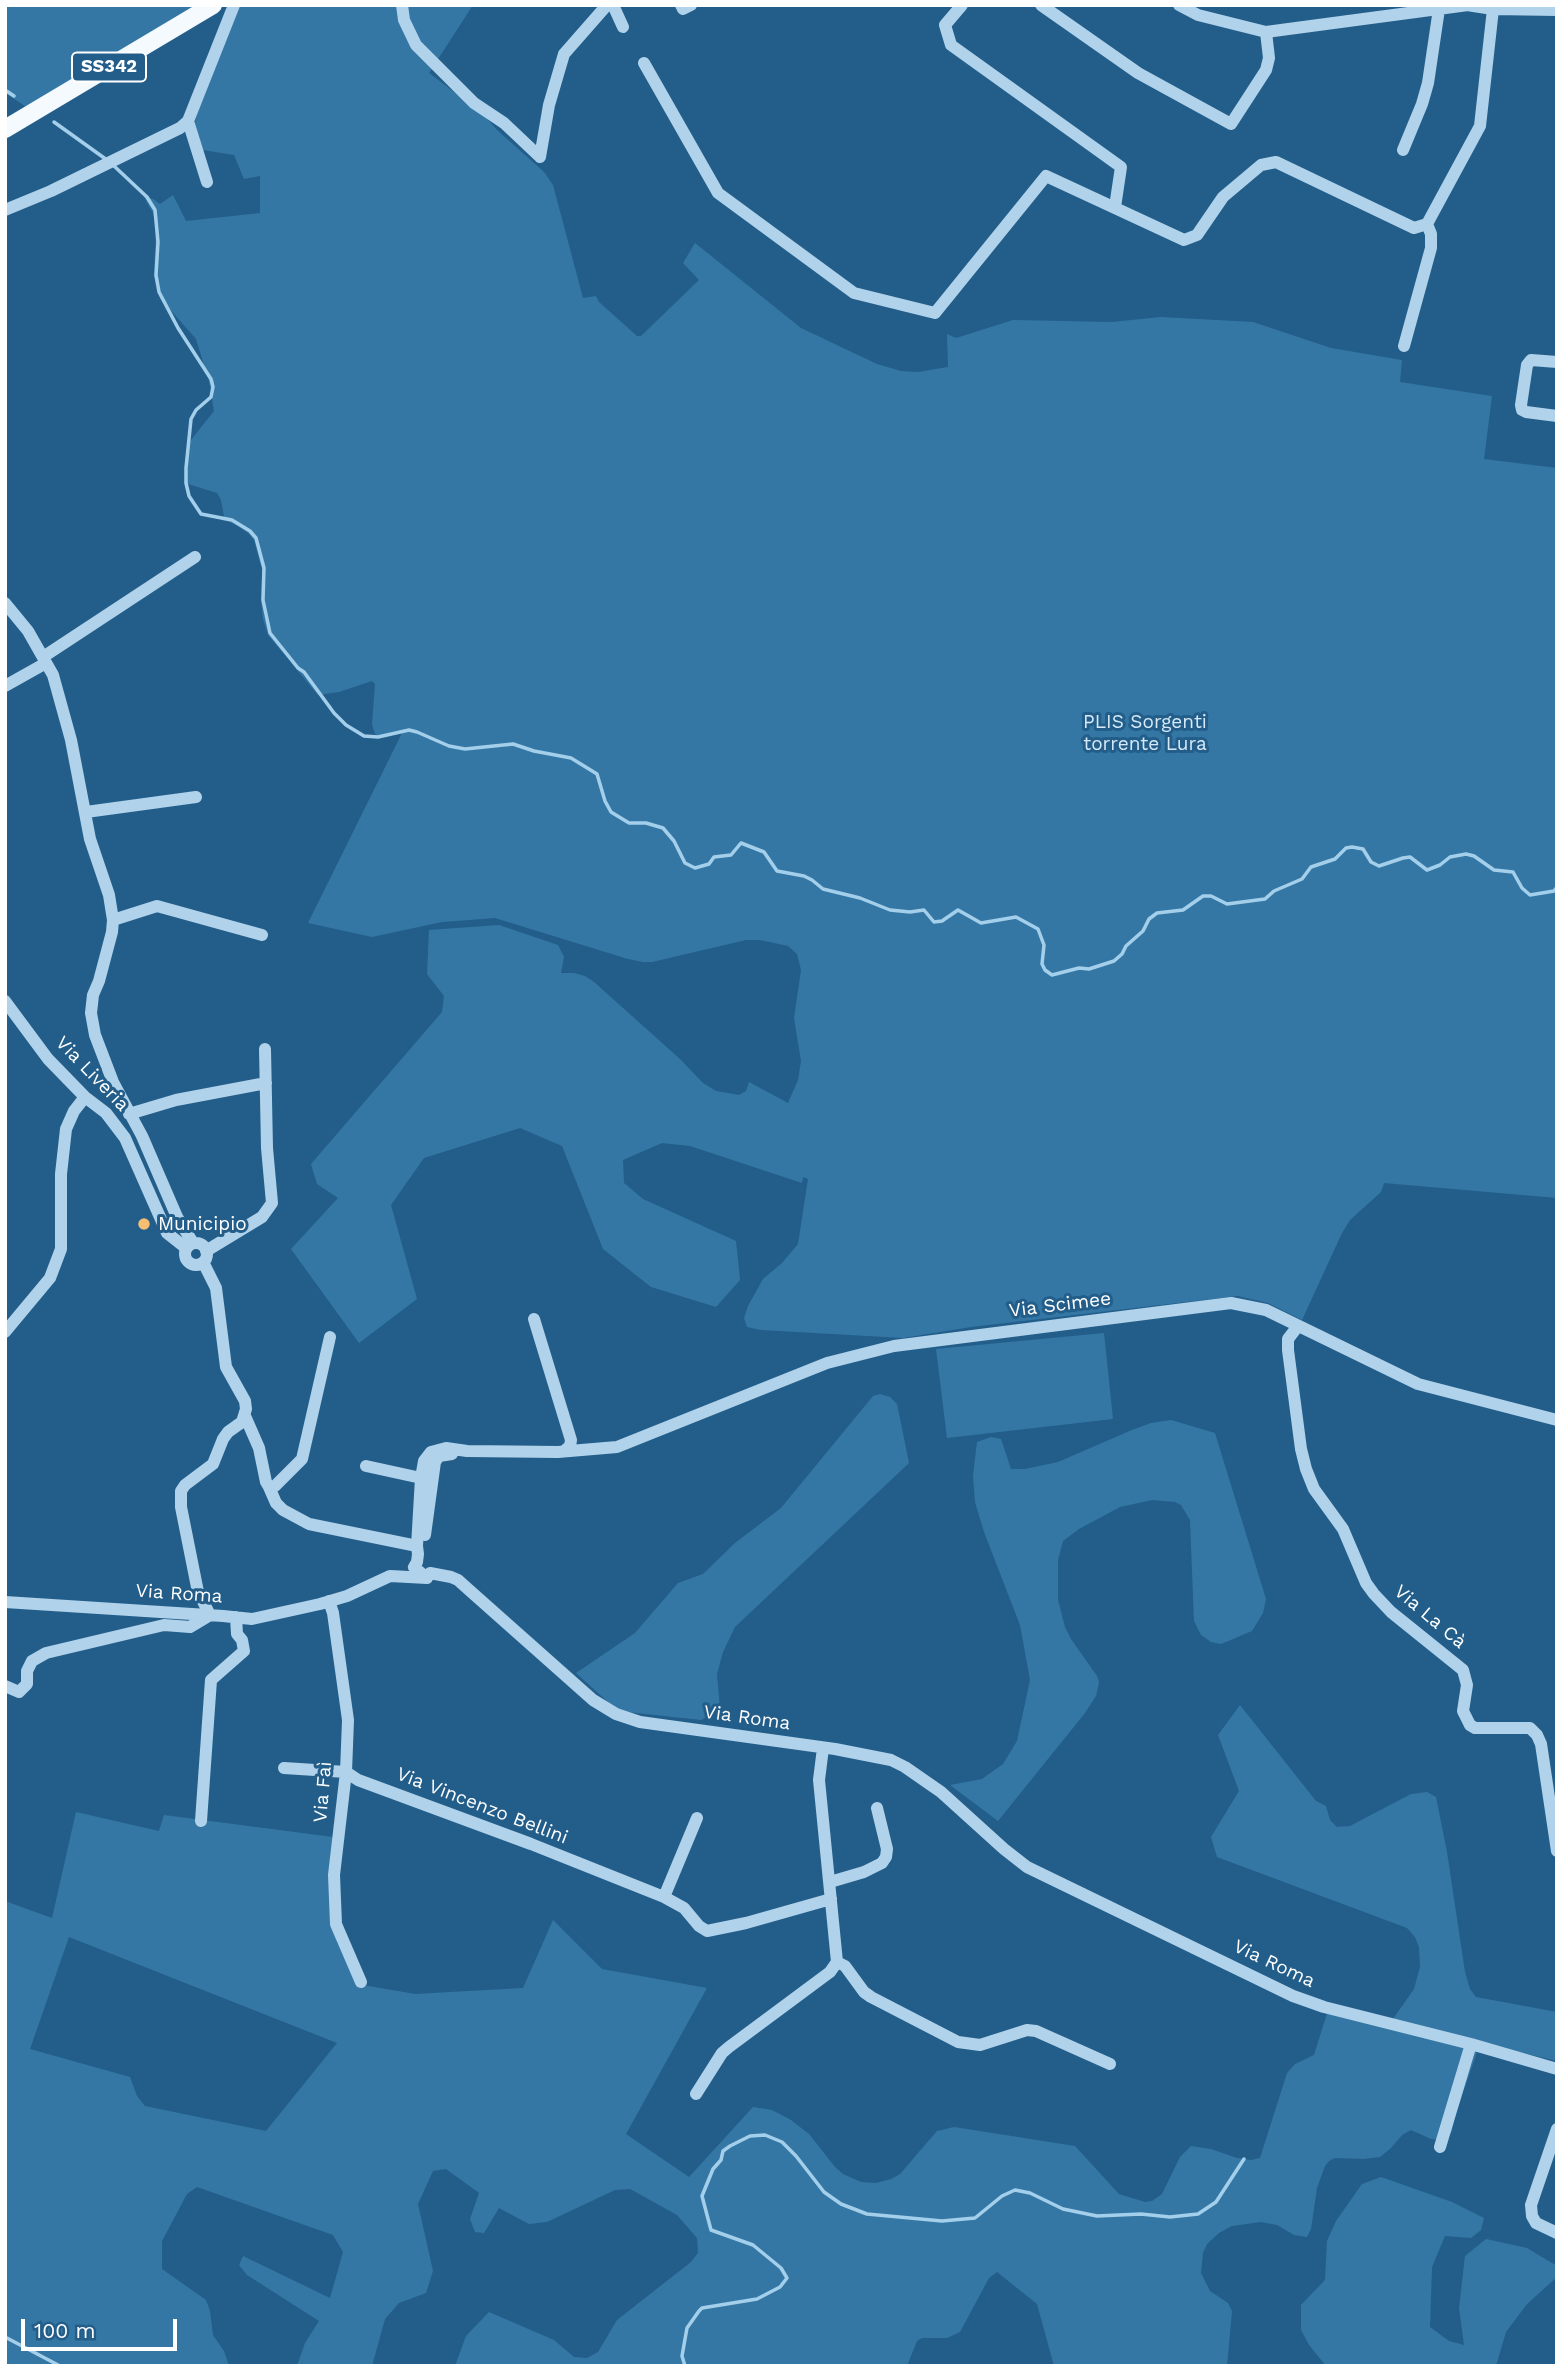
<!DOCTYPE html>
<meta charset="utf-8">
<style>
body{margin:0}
#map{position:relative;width:1562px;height:2371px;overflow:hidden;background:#235e8a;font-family:"Work Sans",sans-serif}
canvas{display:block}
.frame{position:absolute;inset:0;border:7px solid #fff;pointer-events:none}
.scale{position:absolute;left:21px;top:2319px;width:156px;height:32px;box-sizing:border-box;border:4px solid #fff;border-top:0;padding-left:9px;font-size:21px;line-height:24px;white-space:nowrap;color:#fff;-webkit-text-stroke:5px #235e8a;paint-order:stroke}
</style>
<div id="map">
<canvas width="1562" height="2371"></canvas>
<div class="frame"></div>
<div class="scale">100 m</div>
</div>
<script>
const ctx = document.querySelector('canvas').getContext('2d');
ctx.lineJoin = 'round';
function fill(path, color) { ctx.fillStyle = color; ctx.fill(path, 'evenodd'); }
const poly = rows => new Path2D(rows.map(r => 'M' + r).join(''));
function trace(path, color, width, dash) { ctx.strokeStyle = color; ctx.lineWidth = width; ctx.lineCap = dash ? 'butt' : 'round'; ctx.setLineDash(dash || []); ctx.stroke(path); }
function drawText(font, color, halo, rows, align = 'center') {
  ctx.font = font + ' "Work Sans",sans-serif'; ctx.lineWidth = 6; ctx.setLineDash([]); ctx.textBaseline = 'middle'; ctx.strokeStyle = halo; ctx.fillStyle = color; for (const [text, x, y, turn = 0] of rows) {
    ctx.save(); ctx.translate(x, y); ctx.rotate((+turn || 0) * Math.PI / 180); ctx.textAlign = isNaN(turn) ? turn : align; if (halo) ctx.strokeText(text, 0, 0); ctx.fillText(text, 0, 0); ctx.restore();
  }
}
const green = poly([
 [5,5,205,5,31,110,5,93],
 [240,5,473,5,429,73,482,113,497,130,544,172,553,185,583,298,596,296,599,302,637,336,641,336,699,280,683,263,695,243,801,328,877,364,901,371,918,372,948,367,947,334,956,338,1013,320,1112,322,1161,317,1253,322,1331,348,1402,360,1400,382,1492,396,1484,459,1557,468,1557,1198,1384,1183,1381,1192,1350,1220,1342,1233,1302,1320,1268,1303,1238,1296,971,1327,903,1338,761,1330,747,1327,744,1318,748,1306,763,1279,782,1263,798,1244,808,1179,803,1177,802,1183,690,1146,662,1143,623,1160,624,1183,643,1199,736,1241,740,1280,716,1307,651,1287,603,1249,562,1146,520,1128,424,1158,391,1205,417,1299,359,1343,291,1249,338,1198,317,1184,311,1164,442,1012,444,996,427,974,429,930,499,925,558,945,564,957,561,973,574,973,585,976,594,982,680,1059,703,1083,716,1091,739,1095,746,1091,749,1082,788,1103,798,1080,801,1061,794,1018,801,970,797,954,788,946,760,940,746,940,652,962,643,962,628,959,495,918,442,922,372,937,308,923,402,733,381,738,375,734,372,724,375,684,372,681,339,692,318,695,268,635,263,619,261,602,262,570,254,540,248,533,239,527,230,522,221,520,224,516,221,500,217,493,185,483,187,445,214,411,209,381,196,339,160,298,154,277,156,226,153,213,144,197,153,199,160,204,173,195,186,221,260,213,260,176,244,179,234,155,203,150,195,124,198,100],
 [1104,1333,1113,1419,947,1438,936,1349],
 [880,1394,890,1397,897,1404,909,1463,735,1627,723,1652,717,1674,720,1709,701,1720,618,1711,576,1673,635,1633,678,1583,703,1574,735,1543,781,1508,873,1396],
 [1171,1420,1215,1433,1266,1599,1263,1613,1252,1631,1221,1644,1211,1642,1201,1635,1194,1621,1190,1520,1181,1505,1175,1502,1152,1500,1120,1507,1079,1529,1063,1541,1058,1560,1058,1600,1065,1627,1071,1639,1097,1676,1099,1682,1096,1696,1085,1713,998,1821,950,1785,982,1779,1003,1764,1017,1741,1030,1680,1020,1625,984,1532,975,1502,973,1476,977,1442,991,1437,1001,1439,1011,1469,1025,1469,1058,1462,1132,1430,1151,1423],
 [1240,1705,1316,1801,1326,1806,1330,1820,1337,1827,1350,1826,1411,1794,1427,1792,1436,1797,1447,1852,1465,1972,1470,1989,1476,1997,1557,2012,1557,2061,1480,2043,1455,2116,1452,2131,1446,2141,1431,2139,1411,2130,1402,2135,1391,2148,1380,2157,1364,2159,1335,2158,1329,2161,1325,2166,1317,2188,1311,2229,1307,2237,1294,2235,1277,2225,1261,2222,1232,2226,1219,2233,1207,2244,1203,2253,1201,2273,1210,2291,1228,2303,1232,2311,1227,2366,1054,2366,1037,2304,997,2272,989,2278,960,2332,947,2338,922,2338,917,2341,907,2366,455,2366,466,2336,489,2312,554,2340,574,2357,587,2358,598,2352,617,2320,691,2262,698,2253,697,2238,677,2215,630,2189,615,2190,547,2222,529,2224,499,2208,484,2233,475,2232,470,2219,479,2193,446,2169,433,2171,418,2204,433,2271,426,2293,399,2303,385,2319,372,2366,297,2366,305,2343,319,2321,247,2275,239,2265,243,2256,330,2298,343,2252,333,2235,197,2187,187,2194,162,2241,162,2269,206,2300,210,2311,213,2335,224,2351,229,2366,5,2366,5,1901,52,1918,76,1812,159,1831,164,1815,333,1837,331,1926,363,1985,415,1994,523,1988,553,1920,602,1969,707,1988,626,2134,689,2177,753,2107,772,2110,791,2120,809,2134,835,2167,843,2174,861,2182,876,2183,891,2179,900,2174,937,2131,954,2127,1075,2146,1119,2194,1145,2202,1152,2201,1162,2194,1180,2157,1191,2146,1211,2149,1237,2158,1251,2160,1260,2158,1287,2073,1295,2064,1314,2055,1329,2007,1393,2019,1414,1989,1420,1967,1419,1947,1415,1937,1407,1928,1217,1857,1211,1837,1239,1791,1218,1735],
 [69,1937,337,2043,266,2131,145,2106,137,2096,130,2077,30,2049],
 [1381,2177,1452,2202,1484,2218,1481,2230,1471,2238,1445,2236,1432,2267,1430,2327,1449,2341,1464,2345,1459,2308,1465,2256,1486,2239,1527,2248,1557,2266,1557,2277,1527,2304,1506,2332,1496,2366,1326,2366,1309,2345,1301,2330,1301,2305,1325,2280,1327,2241,1336,2221,1362,2184]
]);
const stream = poly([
 [5,90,14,96],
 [54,122,107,160],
 [113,165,147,197,155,210,158,242,156,275,159,292,178,328,211,379,213,387,211,397,196,410,191,419,186,468,186,483,189,496,201,514,232,520,250,531,256,538,264,568,263,600,270,633,298,668,304,672,334,713,346,725,364,736,378,737,409,730,417,732,449,746,465,749,513,744,534,751,571,758,597,774,605,801,611,812,629,823,646,823,663,828,674,841,685,863,695,868,709,864,714,857,731,855,741,843,764,852,777,871,804,876,812,880,823,889,860,898,890,910,910,912,924,910,934,922,942,921,958,910,981,923,1016,917,1038,929,1044,945,1042,964,1045,970,1052,975,1079,968,1089,969,1114,961,1122,954,1126,946,1143,931,1149,919,1157,913,1183,910,1203,896,1211,896,1227,904,1265,899,1274,891,1302,879,1311,867,1335,859,1346,848,1352,847,1363,849,1371,862,1379,866,1403,858,1410,857,1427,870,1440,865,1450,857,1466,854,1474,856,1494,870,1513,872,1522,888,1530,895,1554,891,1557,887],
 [5,2337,60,2366],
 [685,2366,682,2356,687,2328,699,2311,702,2308,757,2299,780,2287,787,2278,781,2268,753,2245,711,2230,702,2196,713,2169,721,2160,723,2151,730,2146,750,2136,765,2135,782,2142,796,2156,824,2192,841,2204,867,2214,942,2221,975,2218,1002,2196,1015,2190,1030,2193,1063,2209,1097,2216,1141,2214,1170,2217,1198,2214,1216,2202,1244,2159]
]);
const minor = poly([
 [402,5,404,20,416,45,474,103,504,123,540,157],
 [613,5,623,27],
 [681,5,683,9,691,5],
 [962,5,945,25,951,45,1121,167,1115,207],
 [1041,5,1138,73,1231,124,1266,70,1269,58,1266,32],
 [1179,5,1198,15,1266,32,1468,5],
 [1467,5,1493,9,1557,10],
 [644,63,718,193,854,293,935,313,1046,176,1184,240,1197,235,1223,197,1261,165,1276,162,1414,228,1427,224,1480,126,1493,9],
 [188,121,207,182],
 [1403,150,1422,104,1428,83,1439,9,1441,5],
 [540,157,549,105,564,54,607,5],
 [5,210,51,191,180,128,188,121,234,5],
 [1404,346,1431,248,1431,234,1427,224],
 [1557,362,1531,360,1527,365,1521,405,1522,410,1526,412,1557,416],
 [5,603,28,631,53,675,71,740,90,839,109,895,113,920,112,932,99,981,93,995,91,1013,95,1035,113,1082,142,1136,177,1217,193,1243],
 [43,657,195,557],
 [5,686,46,663],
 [86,812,196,797],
 [113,920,157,906,262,935],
 [5,1001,48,1059,85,1097,106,1113,125,1138,167,1233,186,1248],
 [129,1114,176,1100,266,1083],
 '185 1254a11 11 0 1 1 22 0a11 11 0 1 1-22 0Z',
 [206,1251,262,1217,272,1203,267,1148,265,1049],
 [534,1319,571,1440,570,1446,564,1451],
 [1298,1326,1288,1339,1288,1350,1301,1449,1306,1469,1314,1489,1343,1529,1366,1583,1374,1594,1391,1612,1463,1670,1467,1685,1463,1711,1470,1725,1475,1728,1530,1728,1537,1735,1541,1744,1557,1851],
 [5,1332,50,1278,61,1249,61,1174,66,1129,74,1111,85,1097],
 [245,1416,259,1448,266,1482,269,1487,275,1486,302,1459,330,1337],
 [366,1466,421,1478],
 [269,1487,276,1503,283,1510,309,1524,417,1546],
 [425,1535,435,1462,439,1456,452,1454],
 [427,1578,414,1567,417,1562,418,1554,417,1546,421,1478,424,1461,431,1452,446,1448,467,1451,558,1452,617,1447,827,1363,894,1346,1231,1303,1266,1310,1418,1384,1557,1420],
 [329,1601,333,1613,348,1720,346,1772,334,1875,336,1924,361,1982],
 [5,1602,223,1616,252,1619,320,1604,347,1596,390,1576,427,1578,430,1573,451,1577,458,1580,468,1589,593,1700,616,1714,640,1722,835,1749,891,1760,905,1767,941,1792,1004,1849,1027,1867,1293,1996,1324,2007,1471,2044,1557,2069],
 [5,1686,19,1692,27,1684,27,1671,32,1661,46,1653,164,1625,190,1627,210,1615,198,1592,181,1507,181,1491,185,1485,213,1464,223,1439,228,1432,242,1422,246,1409,245,1401,226,1367,216,1288,203,1262],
 [284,1768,346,1772,358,1780,531,1844,664,1897,684,1908,699,1926,707,1931,746,1923,831,1899],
 [201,1821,211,1680,244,1651,242,1640,237,1634,236,1617],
 [830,1882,864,1872,882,1863,886,1857,887,1849,877,1808],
 [664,1897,697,1818],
 [837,1962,845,1966,864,1992,871,1997,958,2042,980,2045,1027,2030,1036,2031,1110,2064],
 [696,2094,722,2053,729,2047,830,1972,837,1962,819,1780,823,1748],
 [1557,2129,1531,2205,1532,2216,1536,2223,1557,2233],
 [1440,2147,1471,2044]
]);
const major = poly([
 [5,129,213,5]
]);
const markers = [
 [144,1224,7,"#f5be73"]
];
const shields = [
 [109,67,74]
];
const shieldNames = [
 ["SS342",109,67]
];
const parkNames = [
 ["PLIS Sorgenti",1145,722],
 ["torrente Lura",1145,744]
];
const streetNames = [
 ["Via Liveria",92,1074,46],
 ["Via Scimee",1060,1305,-7],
 ["Via Roma",179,1594,4],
 ["Via La Cà",1430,1617,40],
 ["Via Roma",747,1718,8],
 ["Via Faì",323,1792,-85],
 ["Via Vincenzo Bellini",482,1806,21],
 ["Via Roma",1274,1964,25]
];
const poiNames = [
 ["Municipio",158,1224]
];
fill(green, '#3477a5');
trace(stream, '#a4cfeb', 3.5);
trace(minor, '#b0d2ea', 12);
trace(major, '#f4fafe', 18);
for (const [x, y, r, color] of markers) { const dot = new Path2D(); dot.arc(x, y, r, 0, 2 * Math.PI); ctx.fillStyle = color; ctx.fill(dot); trace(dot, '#235e8a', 2.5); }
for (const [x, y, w] of shields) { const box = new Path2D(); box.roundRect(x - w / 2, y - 14.5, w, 29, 5); ctx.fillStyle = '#235e8a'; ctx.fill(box); trace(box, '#fff', 2); }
drawText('bold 18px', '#fff', null, shieldNames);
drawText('19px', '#d5e9f8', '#235e8a', parkNames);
drawText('19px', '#fff', '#235e8a', streetNames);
drawText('19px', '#fff', '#235e8a', poiNames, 'left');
</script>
